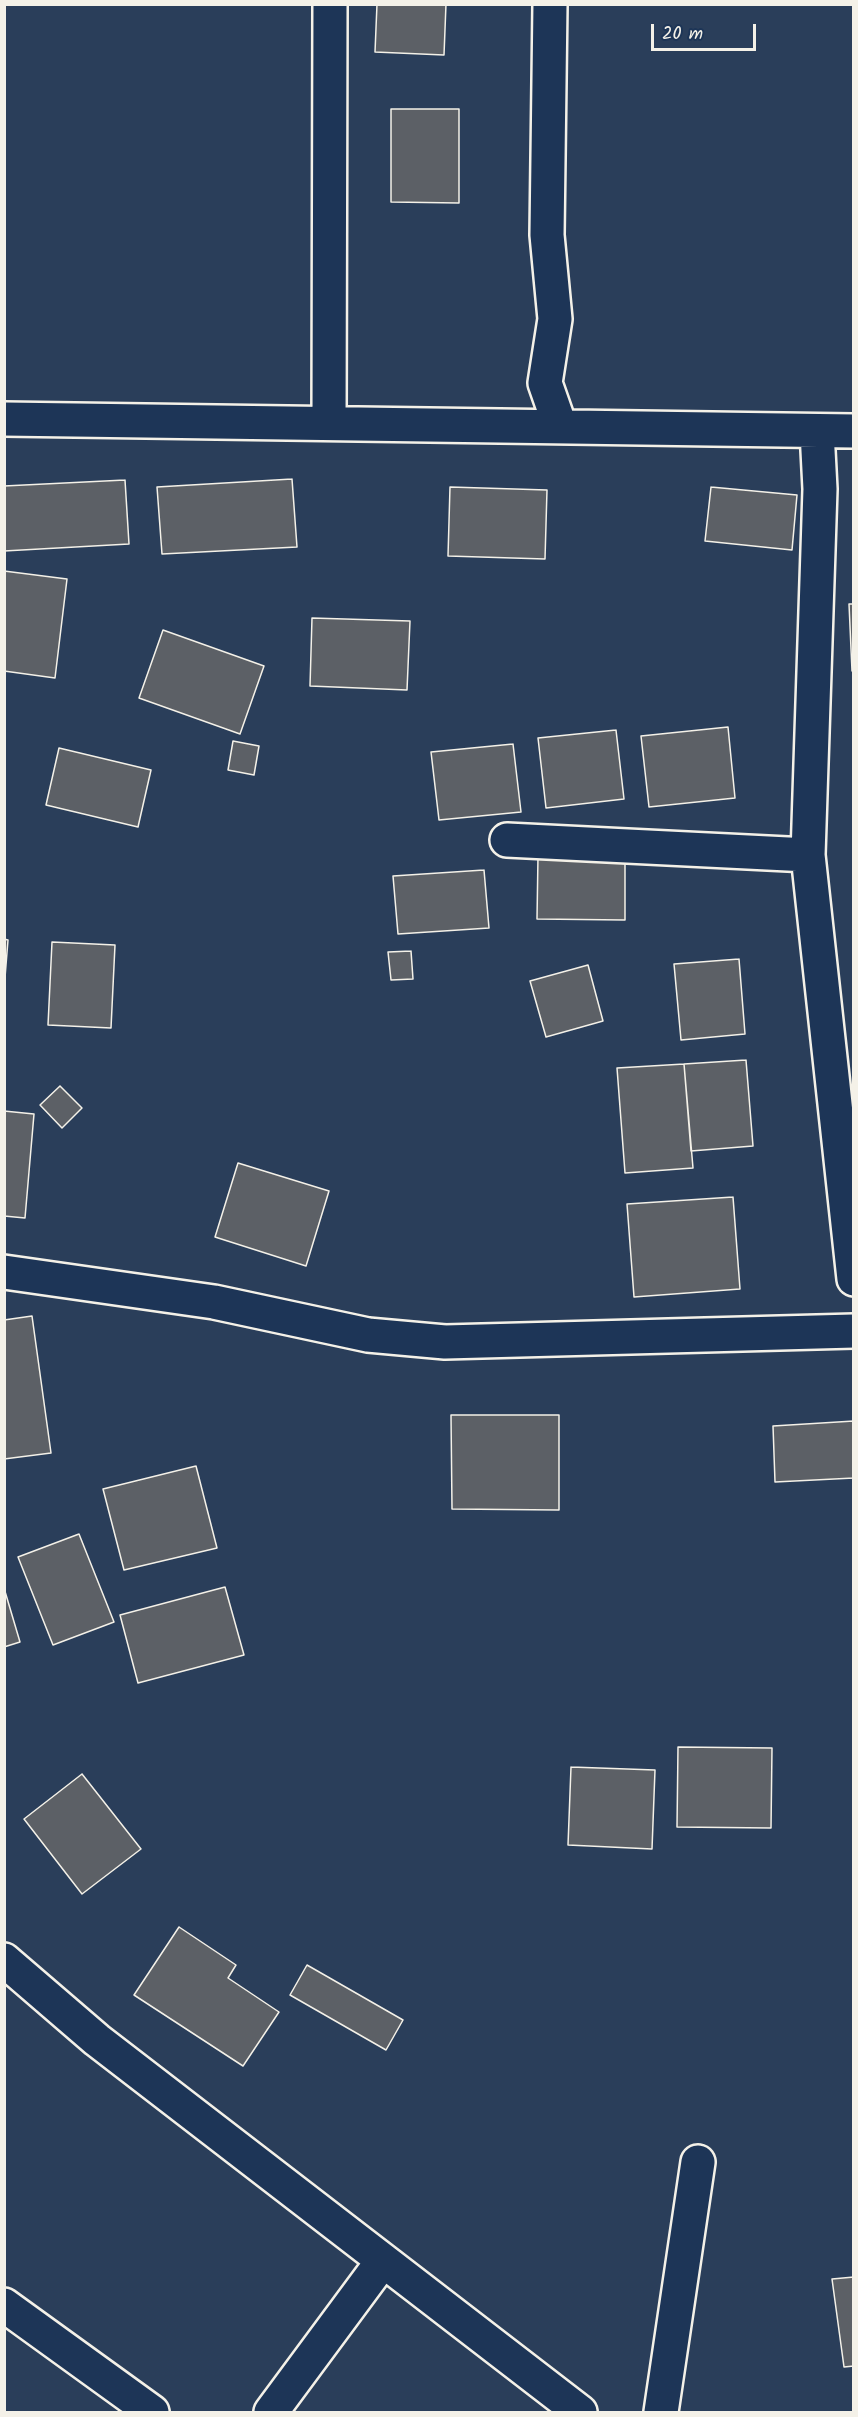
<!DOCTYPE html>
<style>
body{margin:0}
#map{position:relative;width:858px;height:2417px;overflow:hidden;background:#2a3e5a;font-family:Kalam,sans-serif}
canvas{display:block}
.frame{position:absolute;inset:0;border:6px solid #f4f1e8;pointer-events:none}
.scale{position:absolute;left:651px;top:24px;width:105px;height:27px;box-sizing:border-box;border:3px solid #f4f1e8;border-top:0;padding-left:8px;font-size:18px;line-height:21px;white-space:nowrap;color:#f4f1e8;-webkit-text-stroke:4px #1d3557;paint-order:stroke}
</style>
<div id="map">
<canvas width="858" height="2417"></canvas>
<div class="frame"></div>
<div class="scale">20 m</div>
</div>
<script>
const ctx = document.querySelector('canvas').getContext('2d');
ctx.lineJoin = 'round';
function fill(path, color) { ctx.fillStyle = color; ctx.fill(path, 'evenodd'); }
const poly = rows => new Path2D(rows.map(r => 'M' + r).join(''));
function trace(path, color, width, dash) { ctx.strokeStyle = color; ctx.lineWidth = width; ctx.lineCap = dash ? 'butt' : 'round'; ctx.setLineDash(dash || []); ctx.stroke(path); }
const building = poly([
 [377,4,446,4,444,55,375,52,377,4],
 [391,109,459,109,459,203,391,202,391,109],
 [292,479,297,547,162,554,157,487,292,479],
 [125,480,129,544,4,551,4,486,125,480],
 [450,487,547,490,545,559,448,556,450,487],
 [711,487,797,495,792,550,705,541,711,487],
 [4,571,67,579,55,678,4,671,4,571],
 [849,604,854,604,854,671,852,671,849,604],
 [312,618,410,621,407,690,310,686,312,618],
 [163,630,264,666,240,734,139,698,163,630],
 [728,727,735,798,649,807,641,736,728,727],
 [616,730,624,799,546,808,538,738,616,730],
 [233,741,259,746,254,775,228,770,233,741],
 [513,744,521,812,439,820,431,752,513,744],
 [59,748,151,770,138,827,46,805,59,748],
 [538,856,625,857,625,920,537,919,538,856],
 [484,870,489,928,398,934,393,876,484,870],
 [4,939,8,940,4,990,4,939],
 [52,942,115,945,111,1028,48,1025,52,942],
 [411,951,413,979,391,980,388,952,411,951],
 [739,959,745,1034,681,1040,674,964,739,959],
 [588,965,603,1021,546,1037,530,981,588,965],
 [746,1060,753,1146,691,1151,684,1064,746,1060],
 [684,1064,693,1168,625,1173,617,1068,684,1064],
 [60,1086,82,1108,62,1128,40,1105,60,1086],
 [4,1111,34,1114,25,1218,4,1216,4,1111],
 [238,1163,329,1191,306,1266,215,1237,238,1163],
 [733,1197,740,1289,634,1297,627,1204,733,1197],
 [32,1316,51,1453,4,1459,4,1320,32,1316],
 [451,1415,559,1415,559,1510,452,1509,451,1415],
 [854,1421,854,1478,775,1482,773,1426,854,1421],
 [196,1466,217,1548,124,1570,103,1489,196,1466],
 [79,1534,114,1622,53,1645,18,1557,79,1534],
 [225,1587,244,1655,138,1683,120,1615,225,1587],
 [4,1588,20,1642,4,1647,4,1588],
 [678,1747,772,1748,771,1828,677,1827,678,1747],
 [571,1767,655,1770,652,1849,568,1845,571,1767],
 [82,1774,141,1849,82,1894,24,1819,82,1774],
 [179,1927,236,1965,228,1978,279,2012,243,2066,134,1995,179,1927],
 [307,1965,403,2020,386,2050,290,1995,307,1965],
 [854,2277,854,2366,844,2367,832,2279,854,2277]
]);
const minor = poly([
 [550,4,547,235,555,319,545,383,560,426],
 [4,419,854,431],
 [329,423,330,4],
 [817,431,820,489,808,855,854,1279],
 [507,840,808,855],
 [4,1272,214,1302,368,1335,445,1342,854,1331],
 [4,1960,97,2040,580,2412],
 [4,2305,152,2412],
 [271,2412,382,2262],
 [661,2412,698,2162]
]);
fill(building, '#5c6066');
trace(building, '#f4f1e8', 1.5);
trace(minor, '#f4f1e8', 38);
trace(minor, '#1d3557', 33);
</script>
